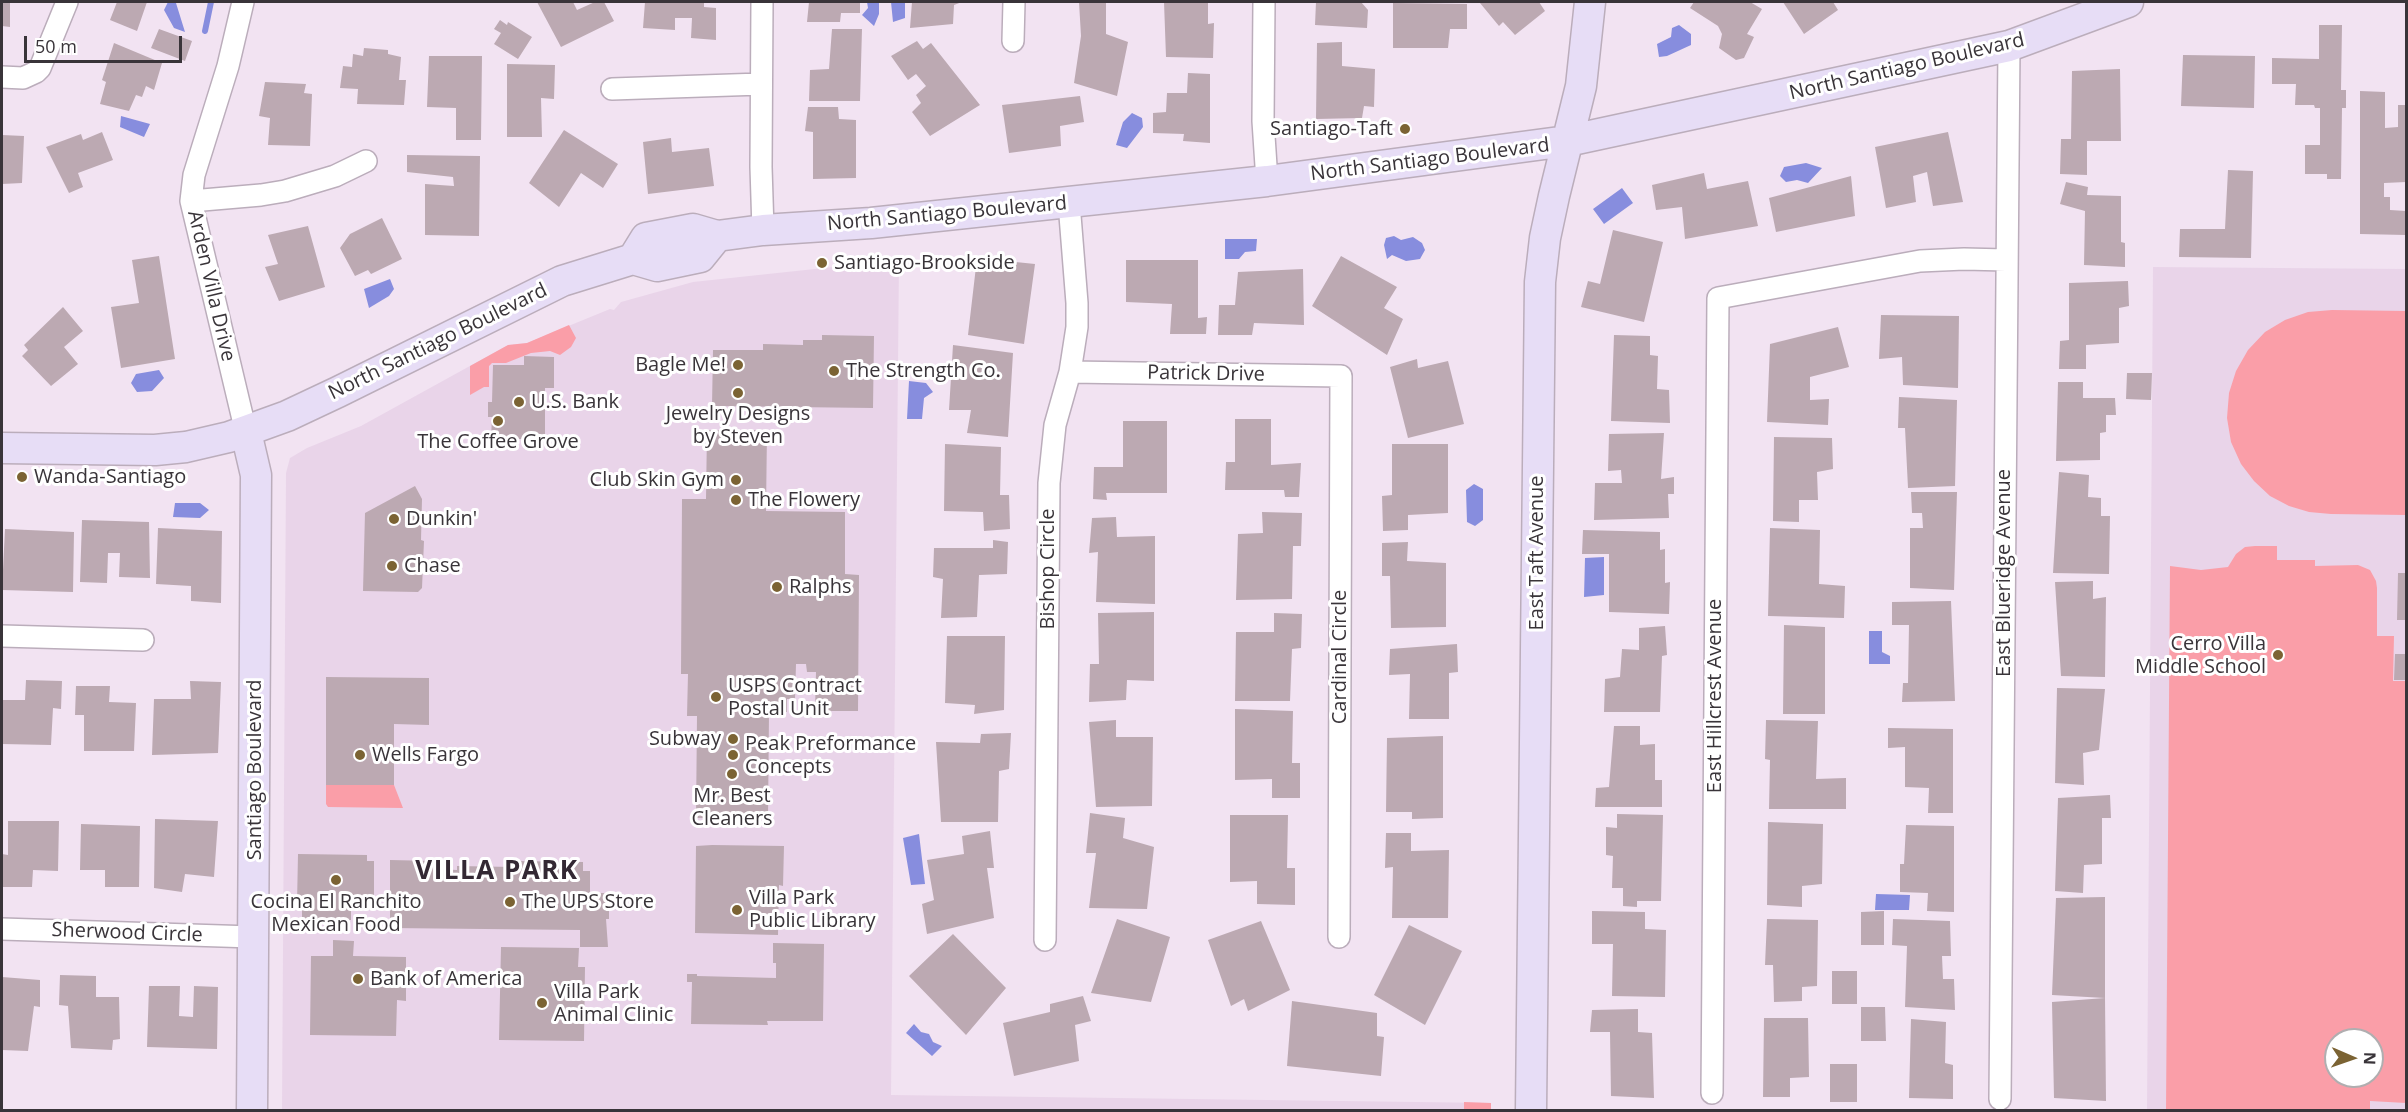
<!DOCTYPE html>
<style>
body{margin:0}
#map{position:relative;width:2408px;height:1112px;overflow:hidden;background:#f2e3f2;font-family:"Open Sans",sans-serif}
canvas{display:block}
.frame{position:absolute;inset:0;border:3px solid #393439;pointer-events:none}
.north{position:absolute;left:2324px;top:1028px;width:60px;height:60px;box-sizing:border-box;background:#fff;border:2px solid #b0aeb0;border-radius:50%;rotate:92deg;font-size:16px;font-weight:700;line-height:24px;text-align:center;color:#393439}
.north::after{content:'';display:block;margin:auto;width:21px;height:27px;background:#7b6333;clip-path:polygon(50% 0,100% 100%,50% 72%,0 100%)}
.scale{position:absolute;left:24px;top:36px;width:158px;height:27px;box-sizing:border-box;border:3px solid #393439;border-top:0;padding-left:8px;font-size:18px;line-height:21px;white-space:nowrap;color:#393439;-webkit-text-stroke:4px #fff;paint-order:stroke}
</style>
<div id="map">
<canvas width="2408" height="1112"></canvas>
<div class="frame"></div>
<div class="north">N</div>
<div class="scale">50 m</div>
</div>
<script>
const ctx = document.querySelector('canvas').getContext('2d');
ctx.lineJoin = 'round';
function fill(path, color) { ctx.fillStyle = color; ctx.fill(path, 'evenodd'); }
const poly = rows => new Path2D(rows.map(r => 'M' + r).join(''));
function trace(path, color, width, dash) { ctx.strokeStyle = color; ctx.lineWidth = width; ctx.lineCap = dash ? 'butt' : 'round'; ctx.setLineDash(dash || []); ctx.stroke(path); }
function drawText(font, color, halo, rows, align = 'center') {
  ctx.font = font + ' "Open Sans",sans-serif'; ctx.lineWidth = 6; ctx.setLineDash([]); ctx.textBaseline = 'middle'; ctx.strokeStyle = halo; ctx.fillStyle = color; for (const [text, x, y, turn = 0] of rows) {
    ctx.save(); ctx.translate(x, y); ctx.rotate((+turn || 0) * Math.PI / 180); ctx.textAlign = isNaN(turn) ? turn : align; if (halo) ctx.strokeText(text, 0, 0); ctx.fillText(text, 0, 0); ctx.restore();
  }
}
const built = poly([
 [899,260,891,1095,1491,1103,1491,1110,282,1110,286,473,290,458,307,448,361,426,508,345,527,343,610,309,614,310,621,302,693,282],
 [2153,267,2406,269,2406,1110,2147,1110],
 [2336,1040,2372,1040,2372,1076,2336,1076]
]);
const green = poly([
 [2332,310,2406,311,2406,515,2331,514,2309,512,2289,506,2270,496,2254,481,2241,464,2231,442,2227,418,2229,393,2236,371,2248,350,2265,332,2285,320,2308,312],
 [569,325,576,338,571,347,560,355,550,351,531,353,506,363,492,363,489,366,489,387,484,387,470,395,470,366,508,345,527,343],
 [2255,546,2277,546,2277,560,2315,560,2315,566,2358,565,2370,570,2376,581,2377,588,2377,636,2394,636,2393,681,2406,681,2406,1103,2370,1101,2370,1110,2385,1110,2166,1110,2170,566,2201,570,2228,567,2236,554,2245,547],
 [2336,1040,2372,1040,2372,1076,2336,1076],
 [326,785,394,785,403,808,328,807,326,804],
 [1464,1102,1491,1103,1491,1110,1464,1110]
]);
const water = poly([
 [168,2,176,3,185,32,174,28,164,10],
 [867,2,879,2,879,14,874,26,862,15,868,8],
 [891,2,905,2,905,18,893,22],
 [1679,25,1691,34,1691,45,1667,56,1659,57,1657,44,1671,37,1672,28],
 [1132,113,1142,118,1143,127,1127,148,1116,145,1123,122],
 [121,116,150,124,144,137,120,127],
 [1806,163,1822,168,1808,183,1797,180,1786,182,1780,176,1784,167],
 [1622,188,1633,203,1604,224,1593,209],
 [1394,236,1401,240,1413,237,1422,243,1425,250,1420,259,1406,261,1392,255,1387,259,1384,245,1386,238],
 [1225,239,1257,239,1256,251,1245,252,1239,259,1225,259],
 [390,279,394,289,389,296,369,308,364,289],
 [159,370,164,378,152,391,137,392,131,383,136,374],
 [909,381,926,383,933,392,924,398,922,419,907,419],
 [1474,484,1483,489,1483,520,1475,526,1467,522,1466,490],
 [175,503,200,503,209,510,200,518,173,517],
 [1604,557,1604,595,1584,597,1585,558],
 [1869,631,1882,631,1882,652,1890,656,1890,664,1869,664],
 [919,834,925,884,911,885,903,838],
 [1876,894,1910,895,1909,910,1875,910],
 [914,1024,921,1032,929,1034,933,1042,942,1046,932,1056,906,1033]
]);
const stream = poly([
 [205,31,211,2]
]);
const building = poly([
 [2,2,10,2,10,27,2,26],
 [117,2,147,2,137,31,110,20],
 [537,2,573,2,577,10,595,2,604,2,614,21,561,47],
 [645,2,704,2,704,7,716,8,716,40,691,38,692,18,675,18,675,30,643,28],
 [809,2,860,2,860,13,841,13,840,22,807,22],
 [912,2,962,2,954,5,953,24,910,28],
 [1079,2,1106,2,1106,34,1128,42,1117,96,1074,83,1081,36],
 [1164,2,1208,2,1208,24,1214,23,1213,58,1166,57],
 [1316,2,1361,2,1368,10,1367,28,1315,25],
 [1482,2,1539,2,1545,11,1515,35,1503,22,1499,26,1480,3],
 [1694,2,1750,2,1762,9,1747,34,1754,37,1744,58,1736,60,1719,48,1722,34,1718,26,1690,8],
 [1783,2,1833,2,1838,10,1804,34],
 [1393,3,1467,4,1467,29,1450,29,1448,48,1393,48],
 [500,20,507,25,508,22,532,37,518,59,494,44,501,33,494,29],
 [2319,25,2342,25,2341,90,2346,90,2346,108,2342,108,2341,179,2327,179,2327,174,2305,174,2305,145,2320,145,2320,108,2315,108,2314,105,2295,105,2296,84,2272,84,2272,58,2319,59],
 [159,29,192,41,185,61,151,48],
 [832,29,862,29,860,101,809,101,810,70,829,69],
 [917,41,923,49,931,43,980,105,930,136,912,112,921,103,916,95,926,86,916,74,908,80,891,56],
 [1342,42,1342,66,1375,69,1374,107,1364,106,1362,118,1316,119,1317,43],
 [114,43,162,63,154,90,146,86,142,97,136,95,129,111,100,104,106,82,102,80],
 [364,48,388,50,388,54,401,57,399,80,406,80,404,105,357,104,358,89,340,88,343,66,352,67,353,54,363,56],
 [2183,55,2255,56,2254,108,2181,106],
 [429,56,482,56,481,140,456,140,456,108,427,107],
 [507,64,555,65,554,99,541,98,542,137,507,137],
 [2120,69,2121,141,2087,141,2087,175,2060,174,2061,139,2071,139,2072,71],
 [1188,73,1210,74,1210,143,1183,141,1184,134,1153,133,1153,113,1166,112,1167,93,1187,93],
 [265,82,306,84,304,93,312,94,310,146,268,145,270,118,259,116],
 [2360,91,2385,92,2385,128,2398,127,2398,105,2406,105,2406,182,2384,183,2384,197,2390,197,2390,210,2406,211,2406,235,2360,234],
 [1080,96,1084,122,1060,126,1061,146,1009,153,1002,105],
 [808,107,838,107,839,119,856,120,856,178,813,179,813,132,805,131],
 [564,130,618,164,603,188,581,173,559,207,529,183],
 [102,132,113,160,78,173,83,187,69,193,46,147,81,134,83,140],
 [1948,132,1963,202,1933,206,1927,172,1913,176,1916,202,1886,208,1875,147],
 [2,135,24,136,22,183,2,184],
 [671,138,672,152,709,148,714,186,648,194,643,142],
 [407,155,480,156,479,236,425,235,425,184,454,186,453,177,407,172],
 [2228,170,2253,171,2251,258,2179,257,2180,229,2225,229],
 [1704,173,1707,189,1748,181,1758,226,1685,239,1682,207,1656,210,1652,185],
 [1851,176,1855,216,1776,232,1769,198],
 [2066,182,2088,187,2087,195,2121,196,2121,242,2125,243,2125,267,2084,265,2085,211,2060,204],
 [382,218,402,259,371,274,368,270,355,276,340,248,350,234],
 [308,226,325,287,279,301,265,267,278,264,268,235],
 [1613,230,1663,242,1644,322,1581,307,1588,281,1600,284],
 [159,256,175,359,121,368,111,307,139,303,132,260],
 [1341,256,1397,287,1384,308,1403,319,1387,355,1312,306],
 [977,258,1035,264,1024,344,968,335],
 [1126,260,1198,260,1198,318,1207,317,1206,334,1170,334,1172,304,1126,302],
 [1303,269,1304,325,1254,323,1252,335,1218,335,1219,305,1235,305,1238,272],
 [2128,281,2129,306,2119,308,2119,343,2086,345,2086,369,2059,369,2060,341,2069,340,2069,283],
 [63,307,83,331,64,347,78,364,51,386,22,356,28,350,24,345],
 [1881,315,1959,316,1958,388,1903,385,1902,357,1879,359],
 [1838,327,1849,367,1810,377,1810,400,1829,399,1828,425,1767,422,1770,344],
 [822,335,874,336,873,408,712,406,713,350,763,350,763,344,803,345,803,340,822,340],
 [1614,335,1650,336,1650,355,1658,356,1657,389,1669,390,1670,423,1611,421],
 [953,345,1013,353,1008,437,967,433,971,410,949,410],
 [524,356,554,357,554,388,545,388,545,439,491,439,492,417,488,417,488,402,492,402,493,365,524,365],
 [1417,359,1418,368,1448,361,1464,424,1408,438,1390,367],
 [2127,373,2152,373,2151,400,2126,399],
 [2058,382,2083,382,2083,398,2115,398,2116,415,2106,415,2106,432,2100,433,2100,460,2056,461],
 [1899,397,1957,400,1955,486,1908,488,1905,428,1898,428],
 [1235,419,1271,419,1271,465,1301,463,1299,497,1285,497,1284,490,1225,490,1226,462,1235,462],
 [1123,421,1167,421,1167,493,1106,493,1107,500,1093,499,1094,467,1123,467],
 [707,430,767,430,766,511,845,512,845,574,859,575,858,711,815,711,816,672,807,672,806,664,796,664,795,699,787,699,787,712,769,712,768,819,696,818,697,716,687,716,688,674,681,674,682,499,706,499],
 [1664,433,1661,479,1674,477,1674,494,1668,494,1669,518,1594,520,1595,483,1622,483,1621,470,1608,471,1609,434],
 [1774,437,1832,438,1833,469,1817,472,1818,500,1799,500,1799,522,1773,521],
 [945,444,1001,447,1000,495,1009,495,1010,529,984,531,983,512,944,511],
 [1392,444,1448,444,1448,513,1408,515,1408,530,1383,531,1382,496,1392,495],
 [2059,472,2089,475,2088,497,2101,498,2101,516,2110,516,2109,574,2053,573],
 [415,486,422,499,421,540,424,541,422,588,418,592,363,591,365,513],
 [1911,492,1957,492,1954,590,1910,588,1910,528,1923,528,1922,513,1912,513],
 [1262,512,1302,513,1301,546,1293,546,1292,599,1236,600,1238,534,1263,533],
 [1116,517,1117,537,1155,536,1155,604,1096,602,1098,552,1089,553,1092,518],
 [82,520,149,522,150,578,119,577,120,553,108,553,107,583,80,582],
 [158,528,222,531,221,603,191,601,191,586,156,584],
 [1770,528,1820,530,1819,584,1845,586,1844,618,1768,616],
 [5,529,74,532,73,592,2,590],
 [1583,530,1660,532,1660,550,1665,549,1665,583,1670,582,1669,614,1609,612,1609,554,1582,554],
 [993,540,1008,542,1007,574,979,575,977,617,941,618,943,579,933,577,934,548,993,548],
 [1408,542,1407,561,1446,563,1446,627,1391,628,1390,576,1382,576,1382,543],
 [2398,573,2406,573,2406,620,2397,620],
 [2093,581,2093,599,2106,597,2105,677,2061,676,2055,582],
 [1951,601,1955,701,1902,702,1903,683,1908,683,1909,625,1892,625,1892,602],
 [1154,612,1154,681,1127,680,1126,700,1089,702,1090,664,1099,664,1098,613],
 [1274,613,1302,614,1301,648,1292,649,1290,701,1235,701,1236,632,1274,632],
 [1784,625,1825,627,1825,714,1783,714],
 [1665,626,1667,655,1662,656,1660,712,1604,712,1605,679,1620,677,1622,649,1639,650,1639,628],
 [947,636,1005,636,1004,710,974,714,975,705,945,703],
 [1457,644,1458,672,1449,673,1449,719,1409,719,1410,674,1389,675,1390,649],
 [2395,654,2406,654,2406,680,2394,680],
 [326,677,429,678,429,725,394,724,394,785,326,785],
 [26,680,62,681,61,709,53,708,51,745,2,744,2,700,25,700],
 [190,681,221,682,218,753,152,755,154,699,191,699],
 [76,686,110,686,109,702,136,703,134,751,84,751,84,715,75,715],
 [2057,688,2105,689,2099,750,2083,753,2084,785,2055,783],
 [1235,709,1293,711,1292,763,1300,763,1300,798,1272,798,1272,779,1235,780],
 [1116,720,1116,737,1153,737,1152,806,1096,807,1089,722],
 [1766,720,1818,721,1816,779,1846,778,1846,809,1769,809,1770,760,1765,759],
 [1614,726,1640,726,1640,745,1655,744,1655,780,1662,780,1662,807,1595,807,1596,788,1609,787],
 [1888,728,1953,729,1953,813,1928,813,1929,788,1905,787,1905,747,1888,748],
 [1011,733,1009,769,999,771,998,822,941,822,936,742,980,743,981,734],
 [1443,736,1443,818,1412,819,1412,812,1386,812,1387,738],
 [2110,795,2111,818,2102,818,2102,864,2084,865,2083,893,2055,891,2058,798],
 [1090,813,1125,818,1123,838,1154,847,1147,909,1089,908,1096,853,1086,853],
 [1617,814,1663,815,1661,901,1637,901,1637,907,1623,906,1623,888,1612,888,1613,856,1606,855,1606,827,1617,828],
 [1230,815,1288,815,1287,868,1295,868,1295,905,1257,904,1257,881,1230,882],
 [155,819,218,821,214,877,185,874,182,892,154,888],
 [8,821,59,821,58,871,33,870,32,887,2,887,2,854,8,855],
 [1768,822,1823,824,1822,884,1802,886,1802,907,1767,905],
 [81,824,140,826,139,887,105,887,105,870,80,870],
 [1906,825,1954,826,1954,912,1927,911,1928,893,1900,892,1900,864,1904,864],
 [990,831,994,868,987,868,994,918,927,934,922,904,934,900,927,860,964,854,962,836],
 [1386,833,1411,833,1411,851,1449,850,1448,918,1392,918,1393,867,1385,868],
 [712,845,784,846,783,886,779,885,778,935,695,933,696,846],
 [298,854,367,855,367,861,374,861,374,900,358,900,358,905,351,905,351,920,302,919,302,904,297,904],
 [390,860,435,861,435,869,457,870,457,866,513,867,513,861,583,862,583,871,590,871,590,893,606,893,606,905,609,905,609,919,606,919,608,947,580,947,580,930,390,928],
 [2105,897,2105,998,2052,995,2056,898],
 [1592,911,1645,912,1645,929,1666,930,1665,997,1612,996,1613,944,1592,944],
 [1884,911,1884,945,1861,945,1861,912],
 [1117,919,1170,937,1151,1002,1091,993],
 [1767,919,1818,920,1817,986,1802,987,1802,1001,1774,1002,1773,965,1765,965],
 [1893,919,1950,921,1951,956,1942,956,1943,979,1954,979,1955,1010,1905,1007,1907,946,1892,945],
 [1261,921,1290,990,1248,1011,1244,999,1231,1006,1208,940],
 [1409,925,1462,951,1425,1025,1374,995],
 [953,934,1006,988,966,1035,909,976],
 [333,940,354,941,353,956,406,957,406,1001,397,1000,396,1036,310,1035,311,956,333,956],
 [773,943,824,944,823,1021,767,1021,768,1025,691,1024,692,982,687,982,687,974,697,974,697,976,776,978,776,963,773,963],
 [501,947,579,948,578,967,585,967,584,1041,499,1040],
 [1832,971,1857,971,1857,1004,1832,1004],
 [60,975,96,976,96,997,119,997,120,1039,113,1040,112,1050,71,1048,68,1006,59,1005],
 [2,977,40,980,40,1007,34,1006,28,1051,2,1050],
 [149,986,180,986,179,1016,193,1017,194,986,218,987,217,1049,147,1047],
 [1083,996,1091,1021,1075,1025,1079,1061,1014,1076,1003,1023,1050,1012,1050,1004],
 [2105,998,2106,1101,2054,1098,2052,1002],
 [1292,1001,1377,1013,1377,1036,1384,1037,1381,1076,1287,1066],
 [1861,1007,1885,1007,1886,1041,1861,1041],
 [1638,1009,1638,1032,1652,1033,1654,1098,1611,1096,1610,1032,1590,1032,1592,1010],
 [1764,1018,1808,1018,1809,1077,1790,1078,1790,1097,1763,1097],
 [1911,1019,1946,1022,1945,1063,1953,1065,1953,1099,1909,1098],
 [1830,1064,1857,1064,1857,1102,1830,1102]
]);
const street = poly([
 [243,2,228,66,194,175,191,201,246,432],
 [762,2,761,167,763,230],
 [1264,2,1263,121,1267,181],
 [1013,41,1014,2],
 [2,77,23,78,36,72,40,68,67,2],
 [612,89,761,84],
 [191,201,261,195,285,191,335,176,366,161],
 [1070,372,1341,376,1339,937],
 [2,636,143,640],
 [2,929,253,937],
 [1045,940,1049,483,1055,425,1070,372,1077,327,1077,303,1069,203],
 [1712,1093,1718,298,1920,261,1964,259,2006,260],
 [2000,1099,2009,46]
]);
const secondary = poly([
 [633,259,646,238,693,229,717,236,763,230,871,223,1267,181,1567,141,2009,46,2128,2],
 [246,432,256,475,252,1110],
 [2,448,155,450,186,447,229,437,287,416,338,392,562,281,633,259,657,266,700,257,717,236],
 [1531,1110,1540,282,1545,238,1554,196,1581,86,1590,2]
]);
const markers = [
 [1405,129,6,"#7b6333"],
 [822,263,6,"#7b6333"],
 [738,365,6,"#7b6333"],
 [834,371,6,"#7b6333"],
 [738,393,6,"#7b6333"],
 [519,402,6,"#7b6333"],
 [498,421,6,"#7b6333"],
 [22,477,6,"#7b6333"],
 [736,480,6,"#7b6333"],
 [736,500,6,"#7b6333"],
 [394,519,6,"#7b6333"],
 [392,566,6,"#7b6333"],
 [777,587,6,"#7b6333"],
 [2278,655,6,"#7b6333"],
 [716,697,6,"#7b6333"],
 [733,739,6,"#7b6333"],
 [360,755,6,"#7b6333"],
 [733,755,6,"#7b6333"],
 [732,774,6,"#7b6333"],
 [336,880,6,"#7b6333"],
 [510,902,6,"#7b6333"],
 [737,910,6,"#7b6333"],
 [358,979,6,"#7b6333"],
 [542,1003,6,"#7b6333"]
];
const streetNames = [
 ["North Santiago Boulevard",1907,67,-13],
 ["North Santiago Boulevard",1430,160,-7],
 ["North Santiago Boulevard",947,214,-5],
 ["Arden Villa Drive",211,286,77],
 ["North Santiago Boulevard",438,342,-26],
 ["Patrick Drive",1206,374,1],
 ["East Taft Avenue",1537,553,-90],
 ["Bishop Circle",1048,569,-90],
 ["East Blueridge Avenue",2004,573,-90],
 ["Cardinal Circle",1340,657,-90],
 ["East Hillcrest Avenue",1715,696,-90],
 ["Santiago Boulevard",255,770,-90],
 ["Sherwood Circle",127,933,2]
];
const poiNames = [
 ["Santiago-Taft",1393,129,"right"],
 ["Santiago-Brookside",834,263],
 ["Bagle Me!",726,365,"right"],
 ["The Strength Co.",846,371],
 ["U.S. Bank",531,402],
 ["Jewelry Designs",738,414,"center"],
 ["by Steven",738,437,"center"],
 ["The Coffee Grove",498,442,"center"],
 ["Wanda-Santiago",34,477],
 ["Club Skin Gym",724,480,"right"],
 ["The Flowery",748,500],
 ["Dunkin'",406,519],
 ["Chase",404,566],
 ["Ralphs",789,587],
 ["Cerro Villa",2266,644,"right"],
 ["Middle School",2266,667,"right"],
 ["USPS Contract",728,686],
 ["Postal Unit",728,709],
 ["Subway",721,739,"right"],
 ["Peak Preformance",745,744],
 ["Concepts",745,767],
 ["Wells Fargo",372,755],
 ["Mr. Best",732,796,"center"],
 ["Cleaners",732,819,"center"],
 ["Villa Park",749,898],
 ["Public Library",749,921],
 ["Cocina El Ranchito",336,902,"center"],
 ["Mexican Food",336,925,"center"],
 ["The UPS Store",522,902],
 ["Bank of America",370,979],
 ["Villa Park",554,992],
 ["Animal Clinic",554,1015]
];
const districtNames = [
 ["VILLA PARK",497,872]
];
fill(built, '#e9d4e9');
fill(green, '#fa9ea8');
fill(water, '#878dde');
trace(stream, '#878dde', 6);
fill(building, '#bca9b2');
trace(street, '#bbadbb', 24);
trace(secondary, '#bbadbb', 33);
trace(street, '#fff', 21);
trace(secondary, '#e7ddf6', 30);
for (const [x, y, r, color] of markers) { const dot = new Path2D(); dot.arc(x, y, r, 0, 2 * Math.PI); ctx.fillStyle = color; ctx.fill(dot); trace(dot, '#fff', 2); }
drawText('20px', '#393439', '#fff', streetNames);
drawText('20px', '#393439', '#fff', poiNames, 'left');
ctx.letterSpacing = '1.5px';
drawText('bold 26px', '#332833', '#fff', districtNames);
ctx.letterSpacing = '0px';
</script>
